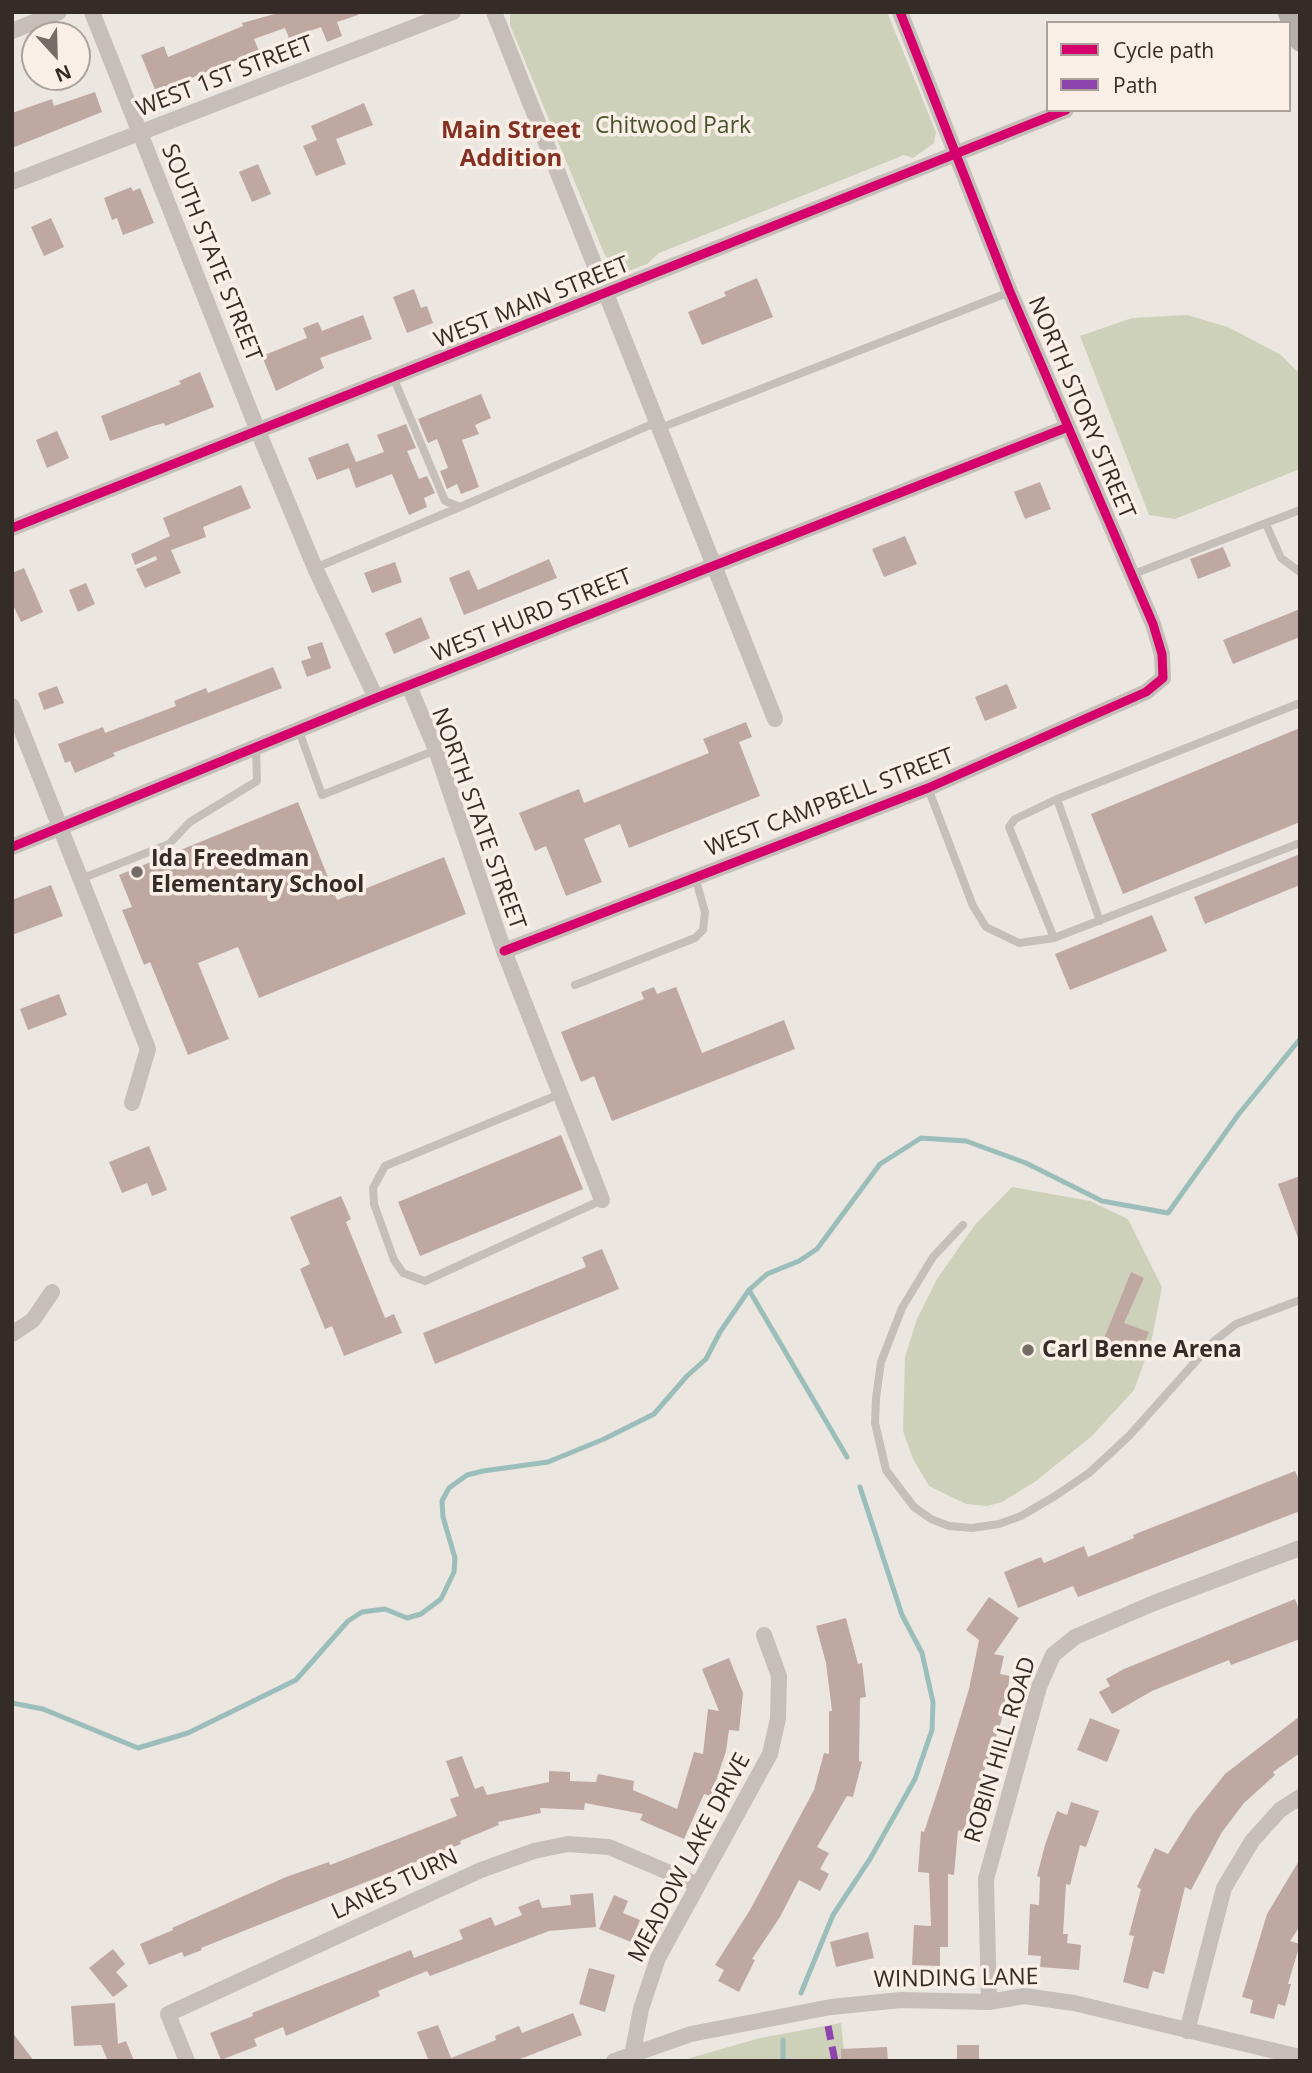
<!DOCTYPE html>
<style>
body{margin:0}
#map{position:relative;width:1312px;height:2073px;overflow:hidden;background:#ece6e0;font-family:"Open Sans",sans-serif}
canvas{display:block}
.frame{position:absolute;inset:0;border:14px solid #352b27;pointer-events:none}
.legend{position:absolute;left:1046px;top:21px;width:245px;height:91px;box-sizing:border-box;background:#f9efe7;border:2px solid #aba19a;margin:0;padding:9px 12px;list-style:none;font-size:21px;color:#352b27}
.legend li{display:flex;align-items:center;gap:14px;height:35px}
.legend b{width:35px;border:2px solid #aba19a}
.north{position:absolute;left:21px;top:21px;width:70px;height:70px;box-sizing:border-box;background:#f9efe7;border:2px solid #aba19a;border-radius:50%;rotate:158deg;font-size:19px;font-weight:700;line-height:28px;text-align:center;color:#352b27}
.north::after{content:'';display:block;margin:auto;width:24px;height:32px;background:#756c68;clip-path:polygon(50% 0,100% 100%,50% 72%,0 100%)}
</style>
<div id="map">
<canvas width="1312" height="2073"></canvas>
<div class="frame"></div>
<ul class="legend">
<li><b style="height:9px;background:#d6006c"></b>Cycle path</li>
<li><b style="height:9px;background:#8e44ad"></b>Path</li>
</ul>
<div class="north">N</div>
</div>
<script>
const ctx = document.querySelector('canvas').getContext('2d');
ctx.lineJoin = 'round';
function fill(path, color) { ctx.fillStyle = color; ctx.fill(path, 'evenodd'); }
const poly = rows => new Path2D(rows.map(r => 'M' + r).join(''));
function trace(path, color, width, dash) { ctx.strokeStyle = color; ctx.lineWidth = width; ctx.lineCap = dash ? 'butt' : 'round'; ctx.setLineDash(dash || []); ctx.stroke(path); }
function drawText(font, color, halo, rows, align = 'center') {
  ctx.font = font + ' "Open Sans",sans-serif'; ctx.lineWidth = 7; ctx.setLineDash([]); ctx.textBaseline = 'middle'; ctx.strokeStyle = halo; ctx.fillStyle = color; for (const [text, x, y, turn = 0] of rows) {
    ctx.save(); ctx.translate(x, y); ctx.rotate((+turn || 0) * Math.PI / 180); ctx.textAlign = isNaN(turn) ? turn : align; if (halo) ctx.strokeText(text, 0, 0); ctx.fillText(text, 0, 0); ctx.restore();
  }
}
const green = poly([
 [510,12,887,12,936,132,934,143,913,158,904,155,659,253,647,264,626,272,609,261,604,253,510,25],
 [1187,315,1228,327,1281,355,1300,374,1300,469,1175,519,1149,515,1080,336,1132,318],
 [1012,1187,1090,1201,1128,1219,1162,1287,1151,1343,1134,1390,1092,1436,1036,1481,1002,1502,987,1506,966,1504,929,1486,913,1459,903,1431,905,1357,917,1319,937,1279,974,1226],
 [841,2023,845,2061,680,2061,760,2038]
]);
const stream = poly([
 [749,1290,847,1457],
 [12,1703,43,1709,138,1748,188,1733,296,1680,348,1621,362,1612,385,1609,407,1618,421,1614,441,1599,454,1572,455,1558,443,1517,442,1501,449,1488,467,1475,483,1471,548,1462,604,1439,654,1414,687,1376,706,1359,720,1332,749,1290,767,1274,799,1261,817,1249,880,1164,921,1138,966,1141,1026,1163,1102,1201,1168,1213,1238,1115,1300,1039],
 [801,1993,833,1915,870,1859,915,1779,932,1730,933,1702,922,1653,902,1615,860,1487],
 [783,2040,783,2061]
]);
const building = poly([
 [282,12,358,12,358,15,337,22,342,36,327,42,321,27,289,38,285,28,254,39,259,51,156,92,141,55,164,46,168,57,243,26,242,23],
 [95,92,102,112,12,148,12,113,52,99,54,106],
 [364,103,373,125,336,139,346,164,316,176,303,146,317,140,311,126],
 [258,164,271,194,252,202,239,172],
 [131,187,133,191,140,188,154,223,123,235,117,218,112,220,104,198],
 [51,218,64,247,44,256,31,227],
 [757,278,773,317,702,345,688,312,726,296,724,292],
 [414,289,421,308,427,306,433,323,407,333,393,297],
 [363,315,372,339,320,358,324,368,276,391,262,356,307,338,303,328,318,322,322,331],
 [200,372,214,407,165,426,164,423,153,426,110,441,101,416,181,384,179,381],
 [481,394,491,418,475,425,479,434,462,440,479,487,461,494,457,484,447,489,440,471,448,468,437,439,428,443,418,419],
 [406,424,416,448,407,451,419,479,427,476,435,493,424,498,427,507,409,515,392,474,356,488,349,468,317,480,308,458,348,443,356,462,384,452,377,435],
 [57,431,69,458,47,468,36,440],
 [1040,482,1051,509,1025,519,1014,492],
 [241,485,251,508,203,527,206,537,171,550,181,573,145,588,136,569,157,560,156,556,135,565,131,554,170,536,163,518],
 [905,536,917,564,884,577,872,549],
 [1223,547,1231,566,1198,579,1190,559],
 [549,559,557,578,464,615,449,578,469,570,478,590],
 [395,562,402,582,372,593,364,573],
 [24,568,43,612,21,622,12,603,12,573],
 [86,583,95,604,78,612,69,590],
 [1300,609,1300,637,1233,664,1223,640],
 [421,617,430,638,394,654,385,633],
 [322,642,331,668,307,677,301,661,311,658,307,647],
 [273,667,282,688,113,753,115,756,75,773,70,761,65,763,58,744,103,727,105,733,176,706,174,701,206,688,208,693],
 [1007,684,1017,708,985,721,975,697],
 [57,686,64,703,44,710,38,693],
 [746,722,752,737,739,742,760,796,629,848,620,824,584,839,602,882,566,896,546,846,535,851,519,813,579,789,584,803,709,753,703,739],
 [1300,728,1300,822,1123,894,1091,814],
 [298,802,337,900,444,857,466,914,259,998,238,947,198,963,229,1039,188,1055,150,962,144,965,122,910,132,907,119,875],
 [1300,854,1300,885,1205,924,1194,897],
 [51,885,63,916,12,935,12,900],
 [1152,915,1167,951,1070,990,1055,954],
 [654,987,657,994,676,987,702,1053,784,1020,795,1049,612,1121,594,1076,581,1082,561,1032,644,999,641,992],
 [59,994,67,1015,28,1030,20,1009],
 [561,1135,583,1189,420,1256,398,1202],
 [149,1146,167,1190,152,1196,147,1183,122,1193,109,1162],
 [1300,1176,1300,1238,1298,1238,1278,1184],
 [341,1196,351,1219,346,1222,385,1318,394,1314,402,1333,344,1356,332,1326,325,1329,300,1269,310,1264,290,1217],
 [602,1249,619,1289,435,1364,423,1333,586,1267,582,1257],
 [1131,1272,1144,1278,1124,1323,1149,1332,1141,1352,1115,1342,1112,1351,1101,1346],
 [1295,1471,1300,1482,1300,1511,1078,1597,1073,1586,1018,1608,1004,1572,1041,1557,1044,1563,1084,1546,1088,1557,1134,1538,1133,1535],
 [989,1597,1019,1618,994,1654,1004,1656,1000,1674,1010,1676,1001,1722,963,1832,958,1830,954,1875,948,1874,948,1947,940,1947,940,1966,912,1965,914,1925,931,1926,929,1873,918,1872,921,1831,924,1832,940,1784,969,1689,979,1640,966,1630],
 [1295,1599,1300,1612,1300,1639,1231,1665,1229,1660,1152,1691,1112,1714,1099,1692,1110,1686,1106,1679,1124,1669],
 [846,1618,858,1664,862,1663,866,1697,860,1698,859,1761,862,1762,853,1797,847,1796,817,1847,829,1853,820,1869,829,1874,820,1891,799,1880,780,1917,752,1959,755,1960,739,1992,718,1981,724,1970,715,1965,750,1910,814,1790,824,1753,829,1754,829,1711,832,1711,826,1663,816,1626],
 [729,1658,743,1693,739,1731,729,1730,726,1751,711,1796,704,1794,684,1839,640,1820,643,1814,585,1803,584,1810,540,1808,541,1813,498,1822,499,1825,460,1841,461,1844,201,1948,202,1950,184,1957,182,1952,149,1965,140,1944,173,1930,172,1928,286,1877,329,1862,330,1865,457,1816,450,1799,459,1796,446,1761,462,1756,475,1789,483,1786,487,1795,549,1782,549,1771,570,1772,570,1781,596,1782,598,1774,634,1781,633,1790,677,1809,694,1752,703,1754,708,1709,719,1711,702,1669],
 [1300,1716,1300,1753,1273,1772,1275,1775,1244,1803,1222,1832,1191,1890,1185,1887,1164,1974,1153,1971,1148,1989,1123,1982,1134,1936,1129,1935,1141,1889,1137,1887,1155,1848,1168,1854,1193,1814,1225,1774],
 [1090,1718,1120,1730,1107,1762,1077,1750],
 [1071,1802,1099,1811,1086,1847,1080,1845,1070,1885,1066,1884,1063,1934,1068,1934,1067,1943,1081,1945,1079,1970,1040,1967,1041,1956,1028,1955,1030,1904,1039,1905,1040,1877,1037,1876,1045,1845,1057,1811,1067,1815],
 [1300,1859,1300,1926,1290,1941,1300,1944,1288,1984,1291,1984,1285,2006,1278,2004,1274,2019,1250,2013,1253,2000,1242,1997,1267,1914],
 [593,1893,596,1927,549,1931,430,1976,427,1971,378,1991,380,1996,286,2036,283,2027,254,2039,257,2046,221,2060,210,2033,253,2016,252,2013,411,1950,414,1958,463,1939,459,1930,491,1917,495,1926,522,1915,518,1907,539,1899,542,1908,571,1905,570,1895],
 [614,1895,628,1901,623,1913,640,1920,631,1942,599,1929],
 [868,1932,874,1958,836,1967,830,1942],
 [113,1949,125,1964,116,1972,128,1986,113,1997,89,1968],
 [589,1968,615,1975,605,2012,579,2004],
 [115,2003,118,2044,126,2041,134,2061,108,2061,101,2045,74,2046,71,2006],
 [573,2013,582,2035,515,2061,429,2061,417,2032,438,2025,451,2058,496,2040,495,2036,519,2026,522,2033],
 [12,2032,34,2061,12,2061],
 [957,2045,979,2045,979,2061,957,2061],
 [887,2047,888,2061,841,2061,841,2049]
]);
const lane = poly([
 [394,379,445,501,460,507,657,422],
 [660,428,1010,292],
 [1266,524,1281,558,1300,572],
 [315,568,460,507],
 [1131,575,1300,510],
 [299,731,322,795,436,750],
 [928,788,973,906,986,927,1019,943,1054,938,1300,843],
 [1057,799,1100,921],
 [83,878,169,844,190,822,257,781,256,748],
 [1054,938,1009,827,1015,819,1057,799,1300,703],
 [575,985,695,938,703,930,705,912,695,877],
 [560,1094,385,1166,373,1188,374,1204,394,1260,403,1273,425,1281,602,1200],
 [963,1225,933,1257,902,1308,881,1362,876,1398,875,1423,886,1470,914,1507,931,1519,949,1526,972,1528,999,1524,1021,1516,1055,1496,1089,1473,1129,1436,1213,1342,1236,1324,1300,1300]
]);
const street = poly([
 [92,12,258,431,315,568,376,698],
 [494,12,775,719],
 [12,31,59,12],
 [12,182,453,12],
 [12,528,1066,110],
 [409,686,436,750,504,951,602,1200],
 [12,706,148,1049,132,1103],
 [12,847,376,698,1068,427],
 [504,951,928,788,1146,692,1163,678,1162,654,1153,624,1010,292,900,12],
 [12,1334,33,1320,52,1292],
 [989,2002,986,1879,1039,1687,1053,1655,1075,1637,1154,1603,1300,1548],
 [1187,2031,1224,1888,1252,1841,1280,1810,1300,1797],
 [187,2061,168,2014,481,1870,534,1851,568,1844,609,1847,696,1884],
 [614,2061,691,2034,831,2007,901,2000,989,2002,1024,1996,1074,2003,1300,2057],
 [631,2061,641,2009,658,1958,770,1754,778,1719,779,1676,764,1635]
]);
const secondary = poly([
 [1288,12,1300,41]
]);
const quiet = poly([
 [828,2026,835,2061]
]);
const cycleway = poly([
 [12,528,1066,110],
 [12,847,376,698,1068,427],
 [504,951,928,788,1146,692,1163,678,1162,654,1153,624,1010,292,900,12]
]);
const markers = [
 [137,872,7,"#756c68"],
 [1028,1350,7,"#756c68"]
];
const streetNames = [
 ["WEST 1ST STREET",225,77,-21],
 ["SOUTH STATE STREET",211,253,68],
 ["WEST MAIN STREET",532,303,-22],
 ["NORTH STORY STREET",1081,408,67],
 ["WEST HURD STREET",532,616,-22],
 ["WEST CAMPBELL STREET",830,803,-21],
 ["NORTH STATE STREET",478,819,70],
 ["ROBIN HILL ROAD",1001,1750,-73],
 ["MEADOW LAKE DRIVE",690,1858,-62],
 ["LANES TURN",395,1885,-25],
 ["WINDING LANE",956,1979,-1]
];
const parkNames = [
 ["Chitwood Park",673,126]
];
const poiNames = [
 ["Ida Freedman",151,859],
 ["Elementary School",151,885],
 ["Carl Benne Arena",1042,1350]
];
const neighbourhoodNames = [
 ["Main Street",511,131],
 ["Addition",511,159]
];
fill(green, '#ced1ba');
trace(stream, '#9cbebb', 5);
fill(building, '#bfa8a2');
trace(lane, '#c5beb9', 8);
trace(street, '#c5beb9', 16);
trace(secondary, '#b6aea9', 21);
trace(quiet, '#8e44ad', 7, [14, 7]);
trace(cycleway, '#d6006c', 9);
for (const [x, y, r, color] of markers) { const dot = new Path2D(); dot.arc(x, y, r, 0, 2 * Math.PI); ctx.fillStyle = color; ctx.fill(dot); trace(dot, '#f9efe7', 2.5); }
drawText('23px', '#352b27', '#f9efe7', streetNames);
drawText('23px', '#48532c', '#f9efe7', parkNames);
drawText('bold 23px', '#352b27', '#f9efe7', poiNames, 'left');
drawText('bold 24px', '#823122', '#f9efe7', neighbourhoodNames);
</script>
